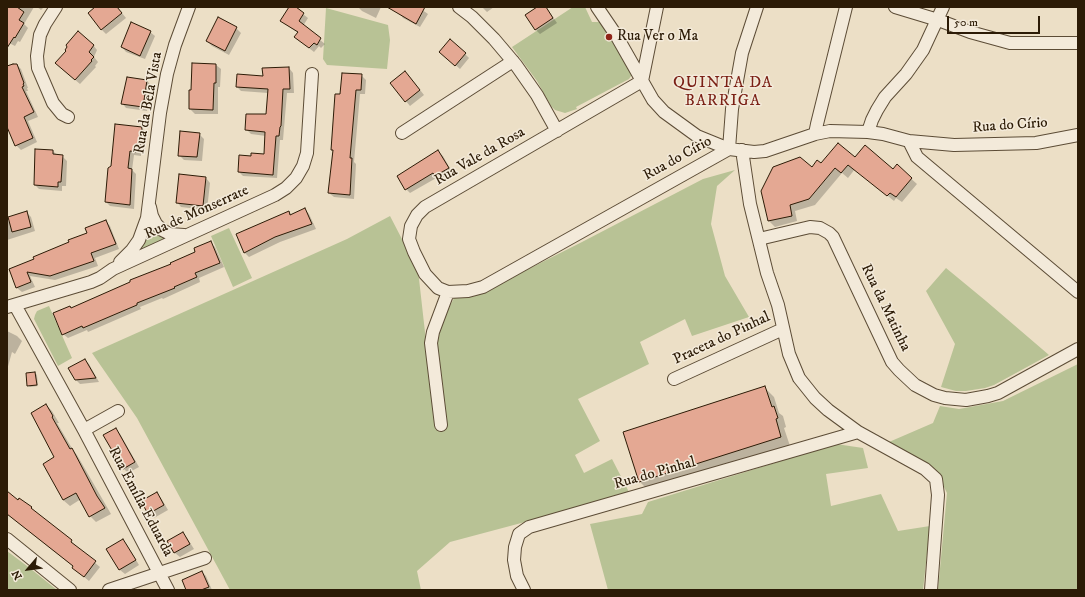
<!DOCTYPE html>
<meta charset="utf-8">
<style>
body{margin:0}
#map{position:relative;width:1085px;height:597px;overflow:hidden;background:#ecdfc6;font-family:"IM FELL DW Pica",serif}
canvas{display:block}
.frame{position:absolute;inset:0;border:8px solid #2c1b06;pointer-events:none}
.north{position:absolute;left:8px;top:549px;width:40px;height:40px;-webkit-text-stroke:3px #f3eada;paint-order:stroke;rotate:242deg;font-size:11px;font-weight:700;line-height:16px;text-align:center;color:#2c1b06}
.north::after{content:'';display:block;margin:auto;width:14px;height:18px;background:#2c1b06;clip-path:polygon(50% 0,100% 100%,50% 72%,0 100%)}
.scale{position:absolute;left:947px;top:16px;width:93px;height:18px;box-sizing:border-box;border:2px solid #2c1b06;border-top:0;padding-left:5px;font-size:12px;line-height:14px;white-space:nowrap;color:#2c1b06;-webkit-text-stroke:3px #f3eada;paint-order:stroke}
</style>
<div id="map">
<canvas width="1085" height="597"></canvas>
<div class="frame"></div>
<div class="north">N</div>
<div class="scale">50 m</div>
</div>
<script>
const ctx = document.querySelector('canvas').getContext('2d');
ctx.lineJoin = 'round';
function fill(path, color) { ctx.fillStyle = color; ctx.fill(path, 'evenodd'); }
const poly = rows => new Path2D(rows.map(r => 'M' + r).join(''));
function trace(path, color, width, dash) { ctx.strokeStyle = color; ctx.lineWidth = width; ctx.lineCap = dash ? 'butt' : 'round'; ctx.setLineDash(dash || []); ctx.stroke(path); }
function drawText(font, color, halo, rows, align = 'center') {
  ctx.font = font + ' "IM FELL DW Pica",serif'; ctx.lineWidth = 3; ctx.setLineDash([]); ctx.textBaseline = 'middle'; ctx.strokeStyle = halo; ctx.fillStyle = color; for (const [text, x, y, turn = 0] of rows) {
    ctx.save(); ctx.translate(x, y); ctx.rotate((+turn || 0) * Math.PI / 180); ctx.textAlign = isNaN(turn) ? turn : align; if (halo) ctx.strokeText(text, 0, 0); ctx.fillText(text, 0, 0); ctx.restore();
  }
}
const green = poly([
 [573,7,585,7,592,22,599,22,602,24,631,73,631,76,629,79,576,107,577,109,565,113,555,110,551,106,537,81,512,47],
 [326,8,388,25,390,40,387,69,327,65,323,59],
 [735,170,717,186,711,224,725,276,749,317,692,336,685,319,640,342,649,364,578,399,600,441,575,455,584,473,612,459,630,494,450,542,417,571,421,590,230,590,137,418,92,353,347,239,390,216,418,270,436,430,446,429,434,338,454,298,475,296,582,242,703,179],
 [151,227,166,238,138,251,146,239],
 [229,228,252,278,233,287,211,236],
 [946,268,986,301,1049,355,994,385,985,388,966,391,956,391,941,387,955,344,926,291],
 [49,306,72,358,58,366,34,319,35,315,37,311],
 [1078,364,1078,590,938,590,947,493,936,471,889,442,933,423,940,406,959,409,1003,401],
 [836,444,863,448,868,468,826,474,831,506,881,494,898,531,930,526,923,590,608,590,590,524,642,514,648,502],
 [7,551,31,569,57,590,7,590]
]);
const shadow = poly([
 [7,7,34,7,24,24,28,28,20,42,18,41,15,46,7,42],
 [37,7,44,7,41,10],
 [97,7,117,7,126,18,106,34,101,29],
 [290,7,294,7,308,18,303,26,325,44,321,48,319,46,314,52,300,41,298,33,281,21],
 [358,7,381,7,376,18,362,11],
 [402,7,418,7,428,14,420,27,403,18,399,13],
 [482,7,494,7,487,12],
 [539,7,546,7,557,23,540,34,535,29],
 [236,28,241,33,229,55,212,46,207,41],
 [150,32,155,36,145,59,126,52,122,47],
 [93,45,97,50,94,57,98,62,95,66,96,67,80,84,61,68,67,51],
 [465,54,469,58,460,69,445,56],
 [16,64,21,69,28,88,27,88,28,91,26,91,38,117,28,121,37,142,21,150,16,145,7,124,7,67],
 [193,64,216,65,221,69,220,87,218,87,218,114,195,114,190,109,192,91],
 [289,68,293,73,294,93,287,93,283,140,280,140,277,178,243,176,239,172,252,157,265,155,266,136,251,134,247,130,267,115,268,93,241,91,237,87],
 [361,75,366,80,365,94,360,94,354,162,356,164,354,199,334,197,329,193,333,151,332,150,341,95],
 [410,77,424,95,410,106,391,83],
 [147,81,151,85,147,111,126,108,122,103],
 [142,128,146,133,145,150,141,150,141,156,134,155,132,170,136,174,134,209,110,206,106,202,112,166],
 [199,134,204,139,202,161,184,160,179,155],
 [53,151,57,155,62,156,67,161,66,186,62,186,62,191,39,189,35,185],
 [438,152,443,156,452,172,440,179,438,177,410,193,406,189],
 [855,158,894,170,897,166,917,184,902,202,896,198,894,201,855,169,848,178,842,173,815,205,795,211,797,221,775,227,769,221,762,191,821,165],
 [180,175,206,178,210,183,207,210,181,207,177,202],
 [305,209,309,214,316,229,280,242,249,257,244,252,289,212,292,215],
 [27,213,31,217,35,231,7,240,7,222],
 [106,221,110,226,119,249,95,258,98,266,55,280,30,276,35,287,22,292,17,288,10,270,35,260,89,233],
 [210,243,215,247,224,267,199,278,200,282,163,299,162,298,140,307,141,309,88,332,87,330,68,338,63,334,71,309,197,253],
 [7,331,17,336,22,341,15,354,12,352,7,370],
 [85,360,89,364,99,382,80,384,76,380],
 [35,373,37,375,38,386,30,387,28,385],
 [765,388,774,397,779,413,783,416,786,427,784,428,790,446,649,491,640,482],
 [46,405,52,411,59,423,57,423,73,450,77,455,111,514,96,522,90,516,81,499,70,506,63,500],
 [115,429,120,434,139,467,128,473,124,469,105,436],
 [7,492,71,541,76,546,75,546,100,567,89,581,78,572,73,568,74,567,7,514],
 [157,494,161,498,168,510,154,518,149,513],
 [183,533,187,538,194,549,180,557,175,553,168,541],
 [122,541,127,545,139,565,125,574,120,570,108,550],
 [202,572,206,576,212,590,187,590]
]);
const building = poly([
 [7,7,17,7,24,12,19,20,24,23,15,38,14,37,7,48,7,7],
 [95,7,117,7,122,13,101,30,88,13,95,7],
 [289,7,296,7,304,13,299,21,321,38,317,45,314,43,309,48,294,37,298,32,280,21,289,7],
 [387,7,425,7,416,24,387,7],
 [537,7,546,7,553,18,535,30,525,15,537,7],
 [218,17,237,27,225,51,206,41,218,17],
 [131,22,151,31,140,56,121,47,131,22],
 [78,31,94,45,89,52,94,57,91,60,92,61,75,80,55,63,66,51,65,50,67,47,66,45,78,31],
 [450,39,466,53,455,66,439,52,450,39],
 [192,63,216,64,216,83,214,83,213,110,189,109,189,90,191,90,192,63],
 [13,64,17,64,24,83,23,84,24,86,22,87,34,112,24,117,33,138,15,146,7,127,7,66,13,64],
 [289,67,290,89,283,89,281,126,280,127,279,136,276,136,273,175,238,172,239,155,251,156,251,153,264,154,265,132,245,130,246,114,266,114,268,89,236,87,237,74,263,76,262,68,289,67],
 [405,71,420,90,405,102,390,83,405,71],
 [342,73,362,74,361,90,356,90,350,158,352,158,350,195,328,193,333,150,331,150,335,94,340,94,342,73],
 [127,77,147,80,143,107,121,104,127,77],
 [115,124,142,127,140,146,137,146,136,152,130,151,128,168,132,169,130,205,105,202,108,168,111,166,115,124],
 [180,131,200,133,197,157,178,156,180,131],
 [838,143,855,157,865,145,893,169,897,164,912,178,896,197,890,193,887,196,848,165,841,173,835,168,809,199,790,205,792,216,768,221,761,191,773,167,800,157,812,167,817,160,821,163,838,143],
 [35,149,53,150,53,154,63,155,61,182,58,182,58,187,34,185,35,149],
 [438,150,449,168,435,176,433,173,405,190,397,176,438,150],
 [179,174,206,177,203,206,176,203,179,174],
 [305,208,312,224,275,237,244,253,236,234,289,211,290,215,305,208],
 [27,211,31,227,12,232,8,217,27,211],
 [106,220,116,244,91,253,94,261,50,276,27,272,31,282,16,288,9,269,34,259,33,257,69,242,68,240,87,233,85,228,106,220],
 [211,241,220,263,195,273,197,277,174,287,175,288,137,303,137,305,83,328,82,326,62,335,53,313,70,306,71,308,130,282,130,280,171,264,170,263,195,252,194,248,211,241],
 [85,359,96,378,75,380,68,368,85,359],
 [35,372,37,385,27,386,26,373,35,372],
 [765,386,772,407,774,406,778,418,776,419,781,437,639,482,623,432,765,386],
 [46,404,53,416,52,417,70,449,72,448,97,496,105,508,89,517,76,493,63,500,43,464,54,457,31,413,46,404],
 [116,428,135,462,123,469,103,435,116,428],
 [7,491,18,500,19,498,32,507,31,508,72,540,71,542,96,561,84,577,72,568,73,566,7,514,7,491],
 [157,492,164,505,148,514,141,501,157,492],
 [183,532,190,544,174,553,167,541,183,532],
 [123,539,136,560,119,570,106,549,123,539],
 [202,571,209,587,201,590,186,590,182,580,202,571]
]);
const minor = poly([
 [56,7,45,24,40,35,37,56,38,68,53,103,62,114,68,117],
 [459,7,472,17,494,39,516,65,537,95,557,131],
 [597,7,616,35,653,100,664,112,697,136,729,149,754,152,765,151,815,134,830,131,868,132,883,134,909,141,954,145,1036,143,1078,135],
 [657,7,642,81,425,207,417,215,411,226,409,239,414,252,425,274,438,288,448,292,468,291,483,287,729,149],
 [895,7,938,20,970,32,1010,43,1078,43],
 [868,132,872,120,877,110,885,97,906,74,923,50,943,7],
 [402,133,513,61],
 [815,134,817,124,846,7],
 [909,141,917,157,1078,292],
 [729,149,732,109,742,53,757,7],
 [742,150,750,204,767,273,778,305,789,354,799,378,815,398,828,410,858,432,925,469,936,479,938,495,931,590],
 [150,207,152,216,156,224,162,230,170,234,184,235],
 [759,239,810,227,820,228,829,233,833,237,892,362,899,370,915,385,934,395,945,398,966,400,988,396,998,393,1078,349],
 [120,262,132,250,139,240,147,218,160,113,167,74,175,45,189,7],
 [15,305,84,430,168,590],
 [7,307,91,282,100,278,113,269,275,195,286,188,296,178,303,166,307,153,312,74],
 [674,379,783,329],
 [441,425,431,343,433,332,448,292],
 [84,430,118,411],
 [7,539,70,590],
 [109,590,205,558],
 [524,590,517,576,514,560,515,547,519,534,529,527,858,432]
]);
const markers = [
 [609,37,4,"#8f2418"]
];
const poiNames = [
 ["Rua Ver o Ma",617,37]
];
const streetNames = [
 ["Rua da Bela Vista",149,103,-80],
 ["Rua do Círio",1010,126,-4],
 ["Rua Vale da Rosa",480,157,-30],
 ["Rua do Círio",678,159,-29],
 ["Rua de Monserrate",197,213,-24],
 ["Rua da Matinha",885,308,64],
 ["Praceta do Pinhal",722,339,-25],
 ["Rua do Pinhal",655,474,-16],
 ["Rua Emília Eduarda",140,502,62]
];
const neighbourhoodNames = [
 ["QUINTA DA",723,84],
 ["BARRIGA",723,102]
];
fill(green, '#b8c295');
fill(shadow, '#0003');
fill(building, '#e4a893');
trace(building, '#2c1b06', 1);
trace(minor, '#5c4c36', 14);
trace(minor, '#f3eada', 12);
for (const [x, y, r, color] of markers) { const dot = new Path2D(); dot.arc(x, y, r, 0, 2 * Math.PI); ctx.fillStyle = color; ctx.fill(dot); trace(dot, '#f3eada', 1.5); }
drawText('15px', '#2c1b06', '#f3eada', poiNames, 'left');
drawText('15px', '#2c1b06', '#f3eada', streetNames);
ctx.letterSpacing = '1px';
drawText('16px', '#7a1f14', '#f3eada', neighbourhoodNames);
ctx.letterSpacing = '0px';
</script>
